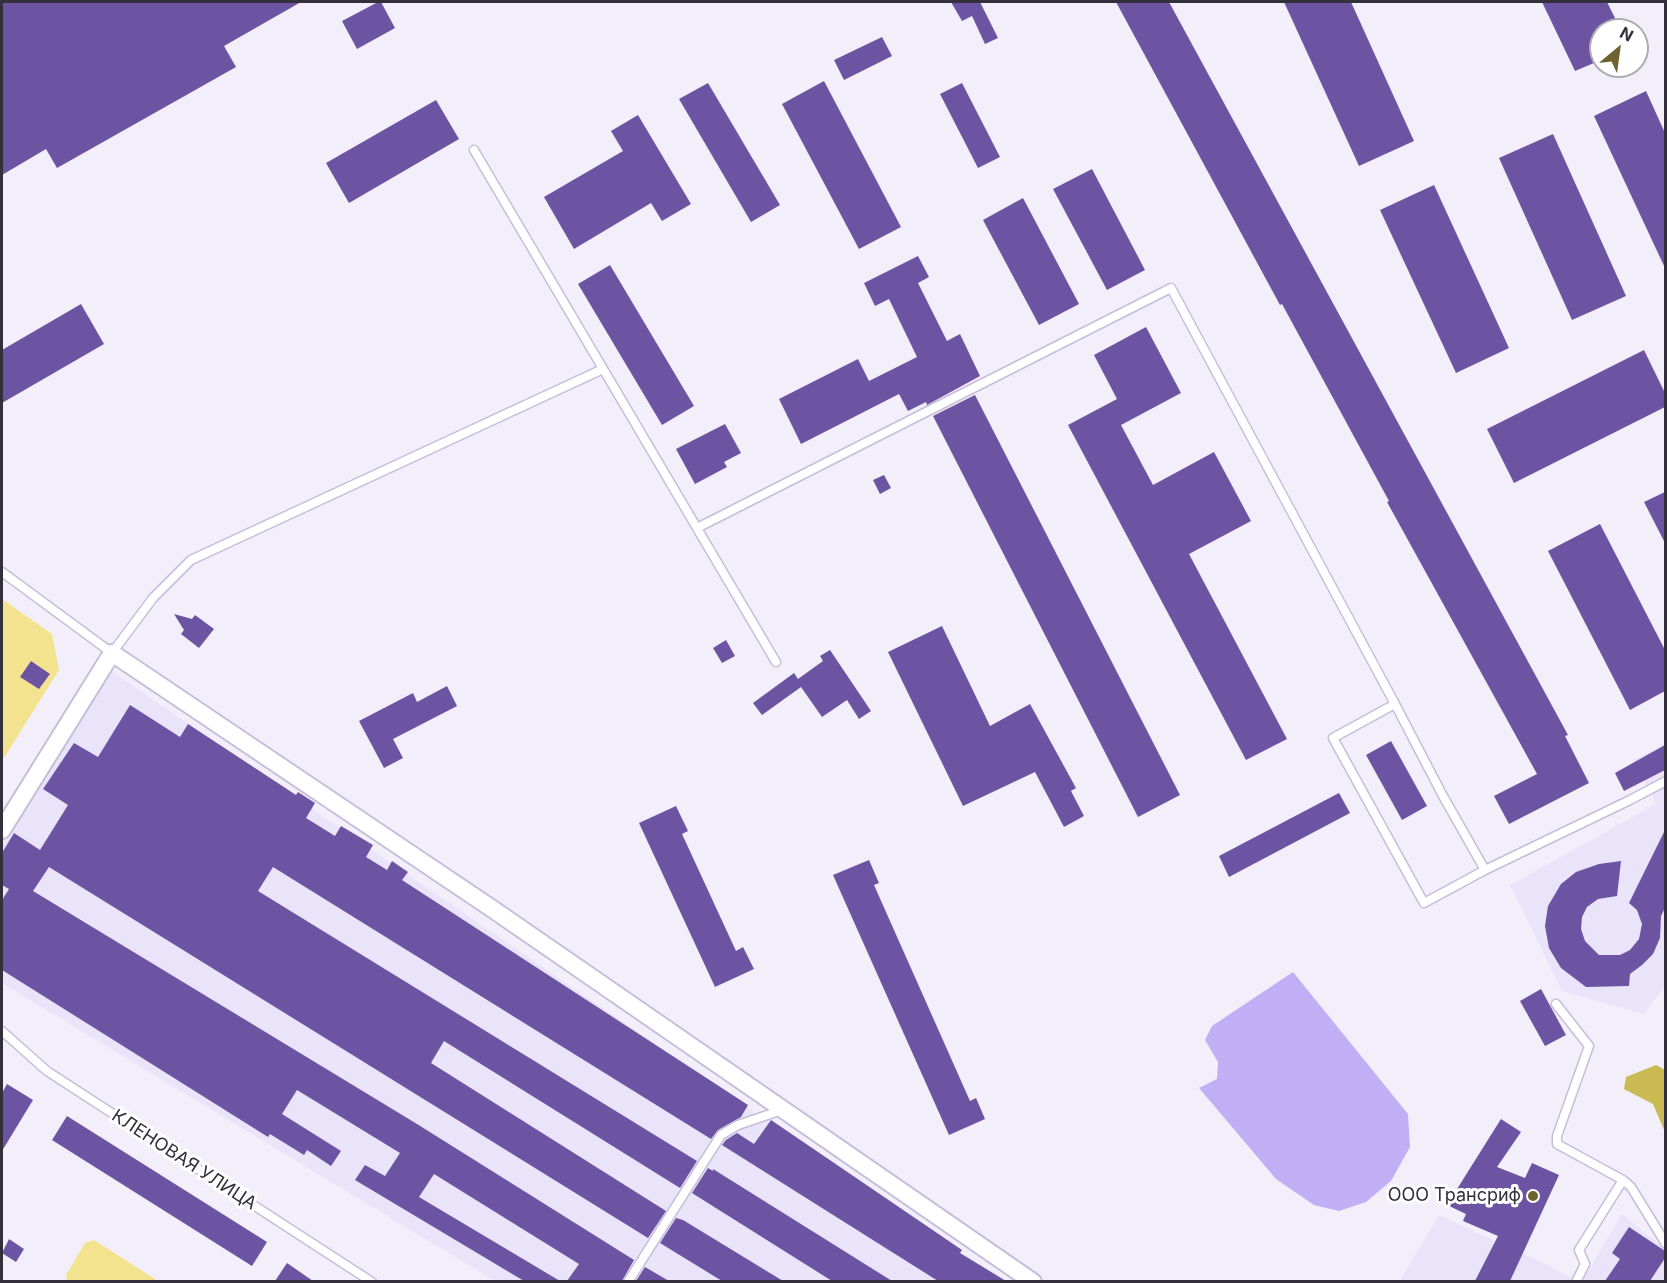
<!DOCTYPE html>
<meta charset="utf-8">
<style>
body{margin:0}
#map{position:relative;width:1667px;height:1283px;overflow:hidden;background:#f2effb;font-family:Inter,sans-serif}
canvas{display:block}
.frame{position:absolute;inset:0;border:3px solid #33303b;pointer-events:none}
.north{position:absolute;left:1589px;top:18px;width:60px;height:60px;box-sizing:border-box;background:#fff;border:2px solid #adacb1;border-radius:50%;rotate:29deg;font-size:16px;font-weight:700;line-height:24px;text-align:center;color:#33303b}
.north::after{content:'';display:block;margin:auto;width:21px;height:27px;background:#6d6330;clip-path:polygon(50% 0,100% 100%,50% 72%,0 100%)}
</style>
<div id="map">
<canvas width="1667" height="1283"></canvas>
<div class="frame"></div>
<div class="north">N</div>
</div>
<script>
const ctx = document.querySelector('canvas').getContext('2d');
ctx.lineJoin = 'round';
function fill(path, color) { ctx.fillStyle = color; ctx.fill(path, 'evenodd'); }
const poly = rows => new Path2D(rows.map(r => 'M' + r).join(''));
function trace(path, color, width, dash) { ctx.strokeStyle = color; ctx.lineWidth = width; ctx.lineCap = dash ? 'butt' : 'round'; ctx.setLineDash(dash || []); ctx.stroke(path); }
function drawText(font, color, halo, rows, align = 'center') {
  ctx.font = font + ' Inter,sans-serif'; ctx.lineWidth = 6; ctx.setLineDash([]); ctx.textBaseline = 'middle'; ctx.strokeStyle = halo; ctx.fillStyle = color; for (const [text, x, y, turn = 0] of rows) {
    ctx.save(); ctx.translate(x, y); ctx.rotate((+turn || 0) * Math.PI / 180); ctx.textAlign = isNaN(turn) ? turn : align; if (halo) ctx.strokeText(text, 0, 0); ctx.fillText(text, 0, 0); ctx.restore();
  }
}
const built = poly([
 [110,670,1000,1281,495,1281,2,983,2,844],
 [1665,744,1665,986,1644,1014,1562,991,1510,885,1656,804,1634,760],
 [1622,1214,1665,1249,1665,1281,1582,1282],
 [1439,1215,1552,1267,1577,1281,1399,1282]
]);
const green = poly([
 [2,599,52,634,59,670,2,761],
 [94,1240,155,1279,156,1281,67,1281,66,1275,85,1243]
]);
const forest = poly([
 [1656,1065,1665,1070,1665,1132,1653,1104,1624,1089,1626,1077]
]);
const water = poly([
 [1293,972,1408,1114,1410,1147,1391,1181,1366,1202,1339,1211,1314,1205,1276,1179,1199,1088,1217,1079,1218,1062,1205,1040,1212,1026]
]);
const building = poly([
 [2,2,301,2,224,46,236,67,57,168,46,149,2,175],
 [378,2,381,2,395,28,357,49,342,21],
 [951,2,980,2,998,38,985,44,972,16,962,21],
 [1116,2,1169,2,1568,735,1565,736,1589,783,1509,824,1494,796,1537,774,1387,502,1389,501,1282,304,1280,305],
 [1284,2,1351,2,1414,141,1359,166],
 [1542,2,1607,2,1621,30,1601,30,1601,60,1575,71],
 [882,37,892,56,844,80,834,60],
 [824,81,901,227,859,249,782,104],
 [708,83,780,205,751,222,679,99],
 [962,83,1000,157,978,168,940,94],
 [1646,91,1665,133,1665,268,1594,116],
 [436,100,459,139,349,203,326,163],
 [638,115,691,204,662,221,651,203,574,249,544,197,623,151,611,131],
 [1553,134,1626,296,1572,320,1499,158],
 [1092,169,1145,270,1107,290,1053,189],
 [1434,185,1509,348,1456,373,1380,210],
 [1023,198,1079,304,1039,325,983,220],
 [918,256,929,277,918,283,947,341,960,334,980,376,927,405,926,402,908,411,899,394,801,444,779,399,858,359,869,381,917,357,889,299,875,306,864,283],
 [610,265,694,406,662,425,578,284],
 [81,304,104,344,2,403,2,350],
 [1146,327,1181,393,1121,425,1153,485,1214,452,1251,521,1189,554,1287,739,1246,760,1068,425,1117,399,1094,355],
 [1644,350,1665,393,1665,407,1514,483,1487,429],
 [975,395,1180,795,1138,817,933,416],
 [725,424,741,453,724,462,727,467,695,484,676,449],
 [884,475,891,488,880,494,873,480],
 [1665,492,1665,543,1644,502],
 [1600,524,1665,650,1665,691,1630,710,1548,551],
 [174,614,192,619,195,615,214,629,199,648,181,634,184,630],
 [942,626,990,726,1030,704,1076,788,1071,791,1084,816,1064,827,1035,772,963,806,888,652],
 [726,640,735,656,722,663,713,648],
 [830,650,871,711,859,719,847,700,822,717,801,687,762,715,753,703,794,673,798,679,823,661,820,656],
 [31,661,50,674,39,689,20,677],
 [447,686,457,706,393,739,403,758,384,768,359,721,413,693,417,702],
 [130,705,180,737,188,724,296,795,298,792,315,803,306,818,335,836,341,826,373,845,366,857,387,870,392,861,408,872,402,880,748,1105,741,1117,718,1130,711,1139,273,867,258,891,697,1161,680,1188,444,1041,431,1063,666,1211,648,1238,49,867,33,891,417,1124,634,1260,622,1281,567,1281,579,1264,434,1174,419,1197,560,1281,524,1281,355,1180,365,1165,385,1176,400,1153,297,1090,282,1114,341,1151,331,1166,307,1150,304,1155,270,1134,268,1137,2,970,2,900,9,889,2,885,2,853,14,833,40,850,68,805,43,789,74,743,98,757],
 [1391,741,1427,806,1402,820,1366,755],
 [1665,745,1665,770,1624,791,1615,773],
 [1339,793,1350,813,1229,877,1219,856],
 [676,806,688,831,682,834,736,951,743,947,754,969,715,987,639,823],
 [1665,830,1665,908,1661,916,1660,938,1653,954,1642,965,1630,974,1629,986,1586,987,1561,968,1549,948,1545,926,1548,906,1561,884,1576,872,1599,864,1621,861,1617,896,1598,899,1587,907,1582,917,1581,929,1585,941,1599,955,1620,955,1630,950,1639,939,1642,924,1637,910,1629,903],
 [869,860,879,883,874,885,970,1101,976,1098,985,1119,949,1135,833,875],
 [1541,989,1566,1035,1545,1046,1520,1001],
 [7,1084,33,1100,2,1151,2,1093],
 [67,1116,267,1242,252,1266,52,1140],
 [1501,1119,1521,1132,1497,1167,1525,1178,1532,1163,1559,1175,1510,1281,1475,1281,1498,1236,1463,1221,1466,1214,1447,1205],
 [771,1120,962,1250,960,1253,1006,1281,938,1281,722,1145,726,1140,737,1133,754,1144],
 [708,1168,713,1171,713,1169,892,1281,832,1281,692,1193],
 [676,1218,683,1220,783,1281,722,1281,660,1243],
 [1629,1227,1665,1251,1665,1258,1650,1281,1605,1281,1620,1259,1612,1253],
 [9,1239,24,1249,16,1262,2,1253],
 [287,1263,313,1281,275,1281],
 [645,1267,669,1281,636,1281]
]);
const service = poly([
 [474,150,776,662],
 [697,528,1171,288,1395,704,1333,738,1424,903,1485,870],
 [2,572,112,653,153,598,191,560,603,369],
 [1395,704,1443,796,1485,870,1630,800,1666,781],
 [1556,1004,1589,1046,1557,1136,1557,1144,1623,1180,1631,1187,1666,1244],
 [2,1031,47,1071,372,1282],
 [628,1282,721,1135,738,1125,782,1110],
 [1576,1282,1585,1264,1579,1250,1623,1180]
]);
const minor = poly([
 [2,830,112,653,494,910,1033,1282]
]);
const markers = [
 [1533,1196,6,"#6d6330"]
];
const streetNames = [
 ["КЛЕНОВАЯ УЛИЦА",184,1160,33]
];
const poiNames = [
 ["ООО Трансриф",1521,1196]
];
fill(built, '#e9e4fa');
fill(green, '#f3e38e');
fill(forest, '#cbb953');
fill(water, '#c1aff5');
fill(building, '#6c54a3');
trace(service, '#c4beda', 11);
trace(minor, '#c4beda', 20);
trace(service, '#fff', 8);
trace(minor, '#fff', 16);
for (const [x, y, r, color] of markers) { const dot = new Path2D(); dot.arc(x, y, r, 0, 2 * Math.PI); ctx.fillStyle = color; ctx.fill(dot); trace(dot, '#fff', 2); }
drawText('18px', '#33303b', '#fff', streetNames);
drawText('18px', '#33303b', '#fff', poiNames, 'right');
</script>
